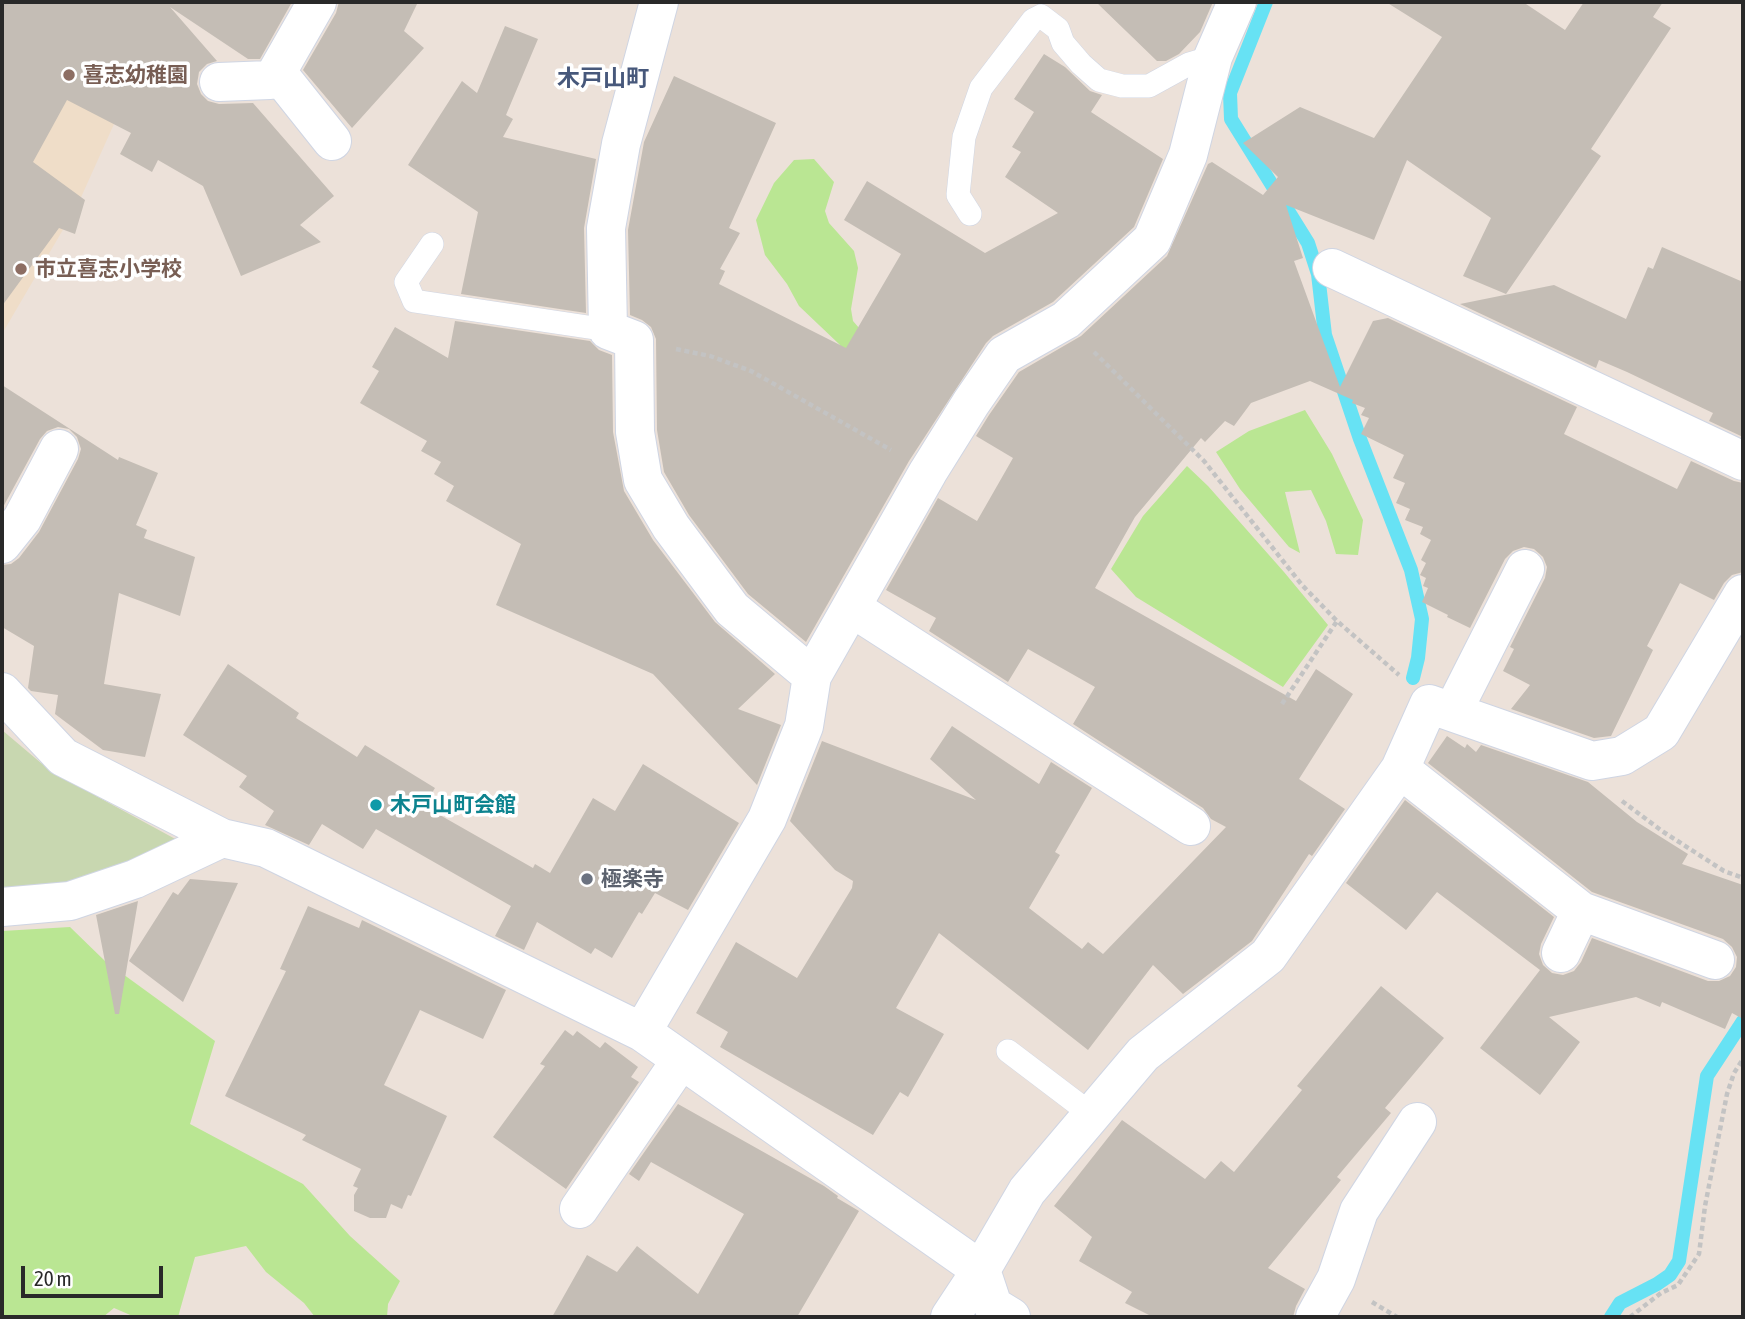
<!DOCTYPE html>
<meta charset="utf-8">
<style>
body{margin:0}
#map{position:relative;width:1745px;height:1319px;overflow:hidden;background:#ece1d9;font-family:"Asap Condensed",sans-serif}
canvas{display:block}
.frame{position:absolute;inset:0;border:4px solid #292929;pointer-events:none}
.scale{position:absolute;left:21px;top:1266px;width:142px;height:32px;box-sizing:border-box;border:4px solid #292929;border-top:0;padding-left:9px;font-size:21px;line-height:24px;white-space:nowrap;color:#292929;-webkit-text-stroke:5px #fff;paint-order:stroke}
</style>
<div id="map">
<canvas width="1745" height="1319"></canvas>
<div class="frame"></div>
<div class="scale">20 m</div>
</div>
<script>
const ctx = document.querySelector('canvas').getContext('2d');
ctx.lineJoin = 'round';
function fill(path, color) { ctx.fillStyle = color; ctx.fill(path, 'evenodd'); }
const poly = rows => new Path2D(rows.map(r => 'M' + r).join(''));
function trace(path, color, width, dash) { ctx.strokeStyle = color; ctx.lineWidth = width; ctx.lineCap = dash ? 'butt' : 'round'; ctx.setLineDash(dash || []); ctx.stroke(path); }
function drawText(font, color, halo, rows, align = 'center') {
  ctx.font = font + ' "Asap Condensed","Noto Sans JP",sans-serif'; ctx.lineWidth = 7; ctx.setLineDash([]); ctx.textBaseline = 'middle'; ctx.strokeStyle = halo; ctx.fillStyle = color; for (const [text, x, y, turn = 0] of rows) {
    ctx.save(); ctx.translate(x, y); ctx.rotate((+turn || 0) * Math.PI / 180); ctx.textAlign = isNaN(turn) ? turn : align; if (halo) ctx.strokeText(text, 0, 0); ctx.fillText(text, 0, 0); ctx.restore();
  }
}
const education = poly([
 [2,2,169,2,78,204,2,334]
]);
const green = poly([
 [814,159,834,182,825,211,829,223,854,251,858,268,851,309,853,321,866,336,858,369,839,344,799,306,787,284,765,255,756,220,774,183,794,160],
 [1305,410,1332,454,1363,520,1358,555,1336,554,1326,521,1311,490,1285,492,1300,553,1289,547,1240,489,1216,452,1249,431],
 [1187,466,1208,486,1284,572,1328,625,1283,687,1136,597,1111,569,1143,516],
 [70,927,105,961,215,1041,190,1124,303,1184,350,1236,400,1281,388,1304,387,1317,315,1317,304,1303,266,1272,246,1246,195,1257,178,1317,135,1317,114,1308,103,1317,2,1317,2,931]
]);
const cemetery = poly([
 [2,730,41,763,98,797,179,841,145,866,2,899]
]);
const stream = poly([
 [1266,2,1230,93,1231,119,1308,243,1318,274,1325,335,1360,439,1411,570,1422,619,1418,658,1413,678],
 [1611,1317,1620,1303,1657,1284,1670,1275,1679,1261,1707,1076,1743,1021]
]);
const building = poly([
 [2,2,292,2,260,59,248,59,170,7,217,61,207,64,199,72,197,84,201,94,208,101,219,104,253,103,334,196,300,225,321,242,241,276,203,186,158,160,152,172,120,154,131,133,67,100,33,162,85,200,75,234,59,228,2,306],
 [339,2,418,2,404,31,424,48,352,128,303,70,336,13],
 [1096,2,1213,2,1200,32,1179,54,1166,61,1157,61],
 [1386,2,1523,2,1565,30,1584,2,1663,2,1653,17,1671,28,1591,149,1601,156,1506,294,1463,276,1491,218,1407,160,1374,240,1286,205,1303,258,1294,261,1340,387,1373,321,1388,318,1577,407,1564,434,1677,489,1691,461,1734,481,1743,483,1743,572,1732,575,1724,583,1714,600,1680,583,1647,646,1653,650,1611,736,1594,738,1511,709,1530,685,1503,671,1514,649,1510,647,1545,578,1547,567,1543,557,1534,549,1524,547,1513,551,1505,559,1470,628,1447,617,1448,615,1422,602,1428,588,1423,586,1426,578,1420,575,1426,563,1421,560,1431,540,1420,534,1423,527,1405,520,1410,509,1396,503,1405,483,1393,478,1404,455,1361,434,1369,418,1361,415,1365,408,1352,403,1353,400,1310,381,1251,403,1234,426,1225,421,1205,442,1201,438,1135,517,1095,588,1296,701,1316,669,1353,694,1299,779,1345,809,1312,856,1309,854,1252,941,1183,994,1153,965,1088,1050,939,933,896,1008,944,1034,908,1097,900,1092,873,1135,720,1047,728,1032,696,1013,736,942,797,978,852,888,853,881,835,870,790,821,822,741,976,800,930,759,952,726,1039,784,1051,762,1092,788,1055,852,1060,855,1029,908,1082,949,1088,942,1103,954,1226,827,1211,819,1203,808,1073,724,1095,687,1028,649,1008,682,929,631,936,618,886,590,938,498,977,521,1013,458,976,436,989,415,1019,372,1081,336,1167,256,1208,164,1212,162,1263,195,1278,177,1243,143,1300,107,1374,138,1442,37],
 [505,26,538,39,506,115,513,119,503,137,596,159,584,228,586,313,461,294,478,212,408,165,462,81,477,93],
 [1044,54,1065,67,1090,91,1102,95,1091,112,1163,159,1134,227,1053,302,993,336,986,343,909,461,806,642,748,594,689,515,664,472,657,430,656,339,651,327,642,320,630,315,628,230,644,142,674,76,776,123,729,228,740,233,720,269,725,271,719,284,846,348,901,254,844,220,867,181,985,253,1058,213,1005,177,1021,152,1012,147,1034,112,1014,99],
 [1662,247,1743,282,1743,437,1709,421,1713,413,1627,372,1599,360,1596,368,1460,304,1554,285,1626,319,1648,267,1653,269],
 [455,321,590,341,599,350,612,355,613,432,624,491,653,540,715,622,775,674,738,709,781,725,757,785,653,674,496,605,521,544,446,501,454,486,434,474,441,462,421,451,427,441,360,403,379,371,372,367,395,327,448,358],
 [2,385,118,460,119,457,158,473,136,525,147,530,144,538,195,557,180,616,119,593,104,684,161,694,145,757,103,750,55,714,58,695,31,691,28,688,34,646,2,627,2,565,11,564,19,558,39,532,78,459,81,449,77,437,69,429,58,427,47,431,40,439,2,509],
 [228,664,299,713,296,718,357,757,365,745,435,788,424,806,533,868,535,864,550,873,593,798,615,811,643,764,739,823,688,910,655,893,642,914,639,912,612,958,595,948,591,954,537,922,524,950,495,936,511,906,376,829,363,849,322,824,309,845,265,825,274,811,239,787,247,776,183,735],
 [1447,736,1465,748,1467,744,1476,752,1481,745,1588,782,1637,822,1688,854,1682,864,1743,885,1743,1019,1732,1013,1725,1029,1662,1002,1660,1007,1636,997,1549,1017,1580,1042,1540,1095,1480,1048,1540,970,1437,892,1406,930,1346,883,1405,800,1554,917,1541,944,1539,954,1543,965,1552,973,1563,975,1574,971,1581,962,1592,938,1708,981,1719,981,1730,976,1736,967,1737,957,1732,947,1723,939,1592,892,1428,763],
 [190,879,238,883,183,1002,129,961,173,892,178,895],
 [138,901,119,1014,115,1014,96,915],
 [308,906,359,928,362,920,506,990,483,1039,420,1010,384,1085,447,1116,411,1196,408,1195,402,1209,391,1204,386,1218,370,1218,354,1211,354,1195,358,1188,353,1186,361,1169,302,1140,306,1135,225,1096,286,971,280,969],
 [1381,986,1444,1038,1385,1108,1391,1113,1337,1177,1341,1180,1268,1268,1305,1289,1296,1306,1293,1317,1153,1317,1125,1303,1132,1292,1079,1261,1092,1237,1054,1206,1122,1120,1205,1179,1221,1161,1234,1172,1302,1090,1297,1086],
 [565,1030,573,1036,577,1031,600,1048,605,1042,638,1067,631,1077,639,1082,566,1189,493,1137,545,1066,540,1064],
 [678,1104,824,1186,838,1196,837,1198,859,1211,797,1317,552,1317,587,1255,617,1272,637,1246,698,1294,744,1214,651,1162,639,1181,629,1174]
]);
const path = poly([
 [676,349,710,356,751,371,891,450],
 [1094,352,1204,461,1302,585,1337,621,1399,675],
 [1282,704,1337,621],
 [1622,801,1662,831,1724,871,1743,878],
 [1372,1302,1397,1317],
 [1630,1317,1661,1293,1678,1285,1699,1254,1705,1206,1727,1094,1734,1073,1743,1059]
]);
const service = poly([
 [970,214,958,195,964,137,981,88,1033,20,1041,16,1058,29,1063,43,1081,64,1099,80,1122,86,1149,86,1189,64,1213,57],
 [432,244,406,282,414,301,608,330],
 [1008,1051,1091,1114]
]);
const minor = poly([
 [317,2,277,72,332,141],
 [659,2,621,144,606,228,608,330,634,340,635,432,643,480,671,527,732,609,812,676],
 [219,82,270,80,277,72],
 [1332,268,1743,461],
 [2,544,22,519,59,449],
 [852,608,1191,826],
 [2,692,63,757,222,838,266,848,642,1032,981,1270,993,1306,1011,1317],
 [1453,711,1525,569],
 [1400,769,1581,911,1715,960],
 [2,907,70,901,135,879,222,838],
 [1561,953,1581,911],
 [642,1032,767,819,804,726,812,676,928,472,971,403,1004,355,1066,320,1152,240,1188,155,1213,57,1237,2],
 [579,1209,681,1060],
 [950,1317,981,1270,1027,1191,1143,1054,1268,956,1400,769,1429,704,1592,761,1622,756,1661,732,1743,594],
 [1315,1317,1336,1279,1359,1211,1417,1122]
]);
const markers = [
 [69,75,7,"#8d6e63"],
 [21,269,7,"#8d6e63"],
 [376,805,7,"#0f9aa8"],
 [587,879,7,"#6b7280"]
];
const educationNames = [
 ["喜志幼稚園",83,75],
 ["市立喜志小学校",35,269]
];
const cultureNames = [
 ["木戸山町会館",390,805]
];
const worshipNames = [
 ["極楽寺",601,879]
];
const neighbourhoodNames = [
 ["木戸山町",603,79]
];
fill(education, '#efddc8');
fill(green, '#bae693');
fill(cemetery, '#c8d7b0');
trace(stream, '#67e2f4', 14);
fill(building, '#c4bdb5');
trace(service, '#cfd5e3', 24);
trace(minor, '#cfd5e3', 40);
trace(path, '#c3c3c3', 4.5, [5, 3.5]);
trace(service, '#fff', 23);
trace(minor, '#fff', 38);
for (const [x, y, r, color] of markers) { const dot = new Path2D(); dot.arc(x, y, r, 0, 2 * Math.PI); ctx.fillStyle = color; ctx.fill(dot); trace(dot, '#fff', 2.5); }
drawText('bold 21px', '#785e54', '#fff', educationNames, 'left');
drawText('bold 21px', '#0d838f', '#fff', cultureNames, 'left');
drawText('bold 21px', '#5b616d', '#fff', worshipNames, 'left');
drawText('bold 23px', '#47587b', '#fff', neighbourhoodNames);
</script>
